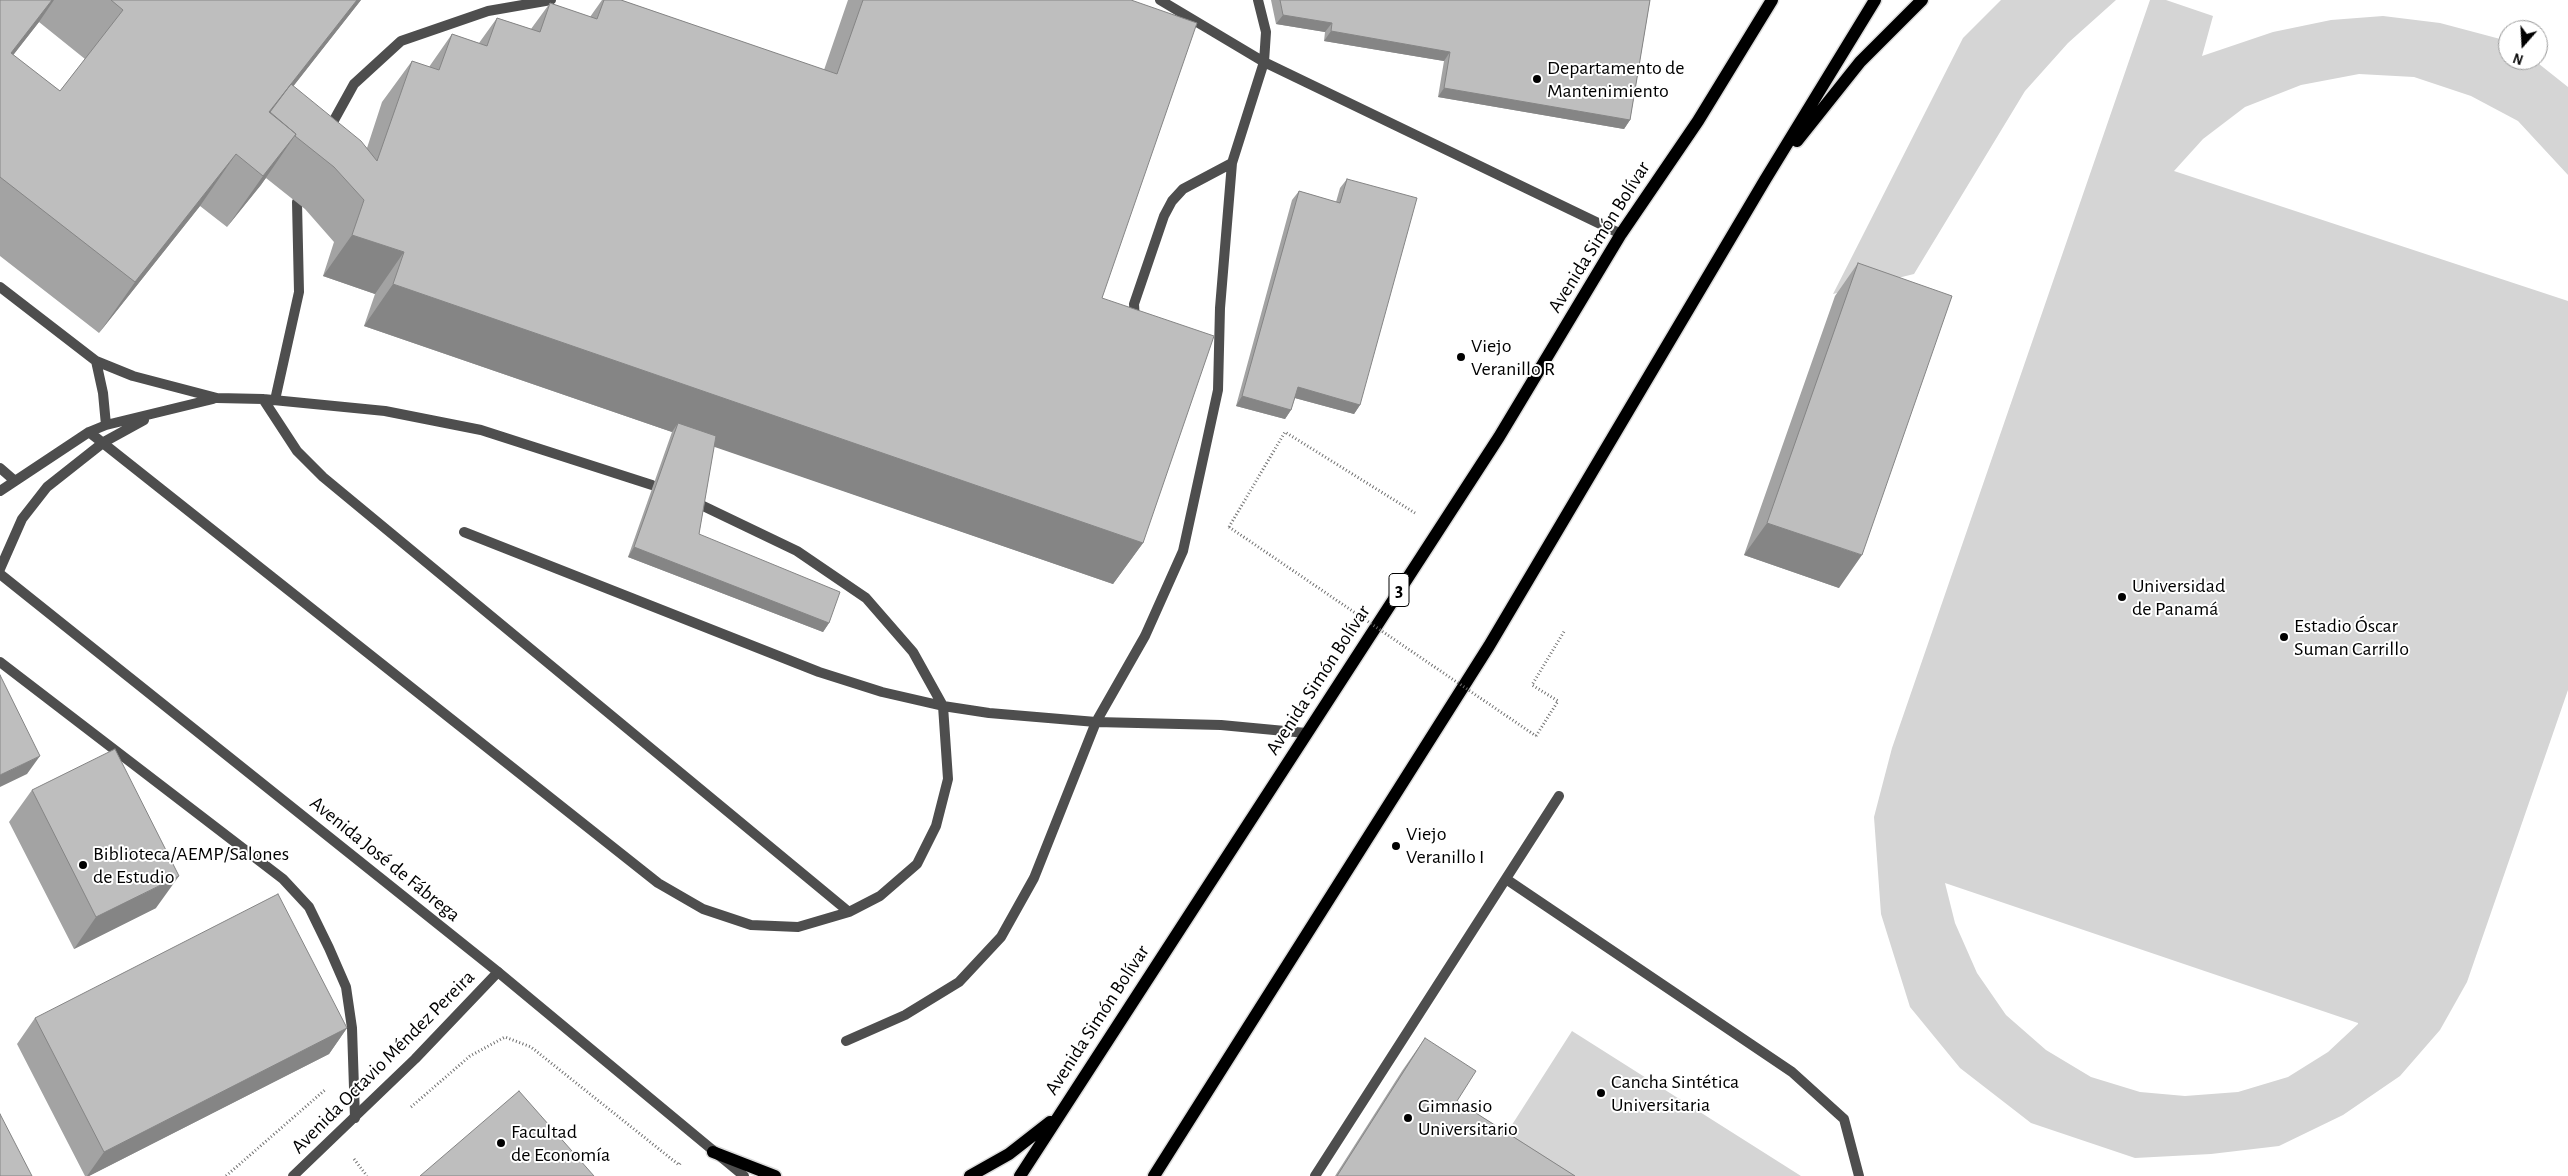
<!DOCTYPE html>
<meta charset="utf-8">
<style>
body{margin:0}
#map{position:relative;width:2568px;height:1176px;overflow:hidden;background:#fff;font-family:"Alegreya Sans",sans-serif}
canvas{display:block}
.north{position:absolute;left:2498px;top:20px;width:50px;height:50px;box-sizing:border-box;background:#fff;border:1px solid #999;border-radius:50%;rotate:199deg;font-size:14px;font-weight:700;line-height:20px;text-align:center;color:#000}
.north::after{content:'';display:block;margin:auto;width:18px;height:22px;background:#000;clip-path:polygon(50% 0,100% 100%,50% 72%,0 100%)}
</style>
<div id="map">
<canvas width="2568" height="1176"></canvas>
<div class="north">N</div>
</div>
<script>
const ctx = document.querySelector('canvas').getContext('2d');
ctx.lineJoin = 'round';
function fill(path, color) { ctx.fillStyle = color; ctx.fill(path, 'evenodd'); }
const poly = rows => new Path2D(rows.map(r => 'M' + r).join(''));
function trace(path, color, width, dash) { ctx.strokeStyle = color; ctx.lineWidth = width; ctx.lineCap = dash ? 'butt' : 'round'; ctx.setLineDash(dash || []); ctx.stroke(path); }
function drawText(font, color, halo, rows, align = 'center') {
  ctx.font = font + ' "Alegreya Sans",sans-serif'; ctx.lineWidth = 4; ctx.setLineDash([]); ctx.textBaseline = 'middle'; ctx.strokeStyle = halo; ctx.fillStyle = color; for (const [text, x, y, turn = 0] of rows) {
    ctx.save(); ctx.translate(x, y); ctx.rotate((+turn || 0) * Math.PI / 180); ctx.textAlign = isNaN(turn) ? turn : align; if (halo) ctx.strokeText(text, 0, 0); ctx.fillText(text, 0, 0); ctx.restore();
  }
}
const green = poly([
 [2001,0,2116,0,2068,43,2025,91,1914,274,1833,294,1963,38],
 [2150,0,2166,0,2213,16,2202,56,2273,32,2331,20,2383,16,2440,23,2504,40,2508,42,2508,60,2534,60,2568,87,2568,175,2518,121,2471,96,2414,77,2359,74,2301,85,2245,107,2203,139,2174,171,2568,301,2568,690,2467,982,2440,1030,2400,1076,2343,1115,2279,1146,2211,1154,2135,1158,2031,1123,1960,1068,1910,1007,1881,914,1874,817,1892,748],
 [1945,883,2358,1023,2358,1024,2328,1052,2288,1077,2238,1092,2185,1096,2140,1092,2091,1077,2046,1050,2006,1015,1977,973,1955,923],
 [1572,1031,1801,1176,1524,1176,1492,1156]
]);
const path = poly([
 [1229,527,1285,432,1415,513],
 [1536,736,1558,701,1532,685,1565,630],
 [411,1107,470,1056,505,1037,531,1047,679,1165,681,1162],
 [354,1159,367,1176],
 [226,1176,326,1089]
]);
const service = poly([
 [1160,0,1264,62,1621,234],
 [328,131,354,84,401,41,488,11,551,0],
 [0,287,96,361,133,376,217,398,263,399,385,411,481,430,652,485],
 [1135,321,1134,304,1164,216,1172,201,1183,189,1232,163],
 [96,361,103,393,106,425],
 [263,399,297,451,323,477,849,912],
 [275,400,299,292,297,202],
 [89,432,658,883,703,909,751,925,798,927,849,912,880,896,917,864,936,826,948,779,943,706,913,652,866,598,797,551,699,504],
 [0,468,15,481],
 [0,491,89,432,106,425,213,399],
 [464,532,819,672,882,692,943,706,989,713,1096,722,1221,725,1306,733],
 [0,569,22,519,47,487,104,442,144,420],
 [0,662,283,879,309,907,329,948,346,987,352,1028,355,1118],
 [1506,879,1792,1072,1844,1119,1859,1176],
 [846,1041,905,1015,959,982,1001,937,1034,878,1096,722,1145,636,1183,551,1218,390,1220,308,1232,163,1264,62,1266,32,1258,0],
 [1315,1176,1559,796]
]);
const minor = poly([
 [293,1176,415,1059,498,972]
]);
const tertiary = poly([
 [0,574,498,972,744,1176]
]);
const primary = poly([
 [1797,141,1860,62,1922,0],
 [713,1152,775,1176],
 [970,1176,1009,1154,1050,1122],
 [1020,1176,1499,437,1621,234,1698,121,1772,0],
 [1154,1176,1489,646,1765,180,1875,0]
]);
const pathBridge = poly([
 [1229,527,1536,736]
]);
const wall = poly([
 [0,0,361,0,293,86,367,148,382,102,412,61,429,67,452,34,479,43,497,18,531,29,550,3,590,17,602,0,621,0,824,70,848,0,1131,0,1102,298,1143,543,1113,584,714,446,699,534,829,623,823,632,628,557,672,432,364,326,375,294,323,276,334,242,305,209,266,178,227,227,200,206,99,333,0,256],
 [39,22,85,59,60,91,13,55],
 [1271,0,1650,0,1630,120,1624,129,1438,97,1444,61,1324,41,1325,32,1276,24],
 [1347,179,1360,405,1354,414,1295,398,1291,410,1285,419,1236,406,1292,200,1299,191,1336,202,1340,188],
 [1858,263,1839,588,1744,555,1835,296],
 [32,790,156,908,74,949,9,822],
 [35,1018,347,1028,329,1054,89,1176,85,1176,17,1044],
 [1425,1038,1457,1101,1575,1176,1335,1176,1402,1071]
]);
const shadedWall = poly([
 [52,0,54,0,39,22,0,72,11,53],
 [357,0,361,0,270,116,269,112],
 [1283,15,1332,23,1325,32,1276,24],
 [1331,31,1450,52,1444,61,1324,41],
 [1444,88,1630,120,1624,129,1438,97],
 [296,134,261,185,227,227,263,176],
 [236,154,200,206,99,333,135,282],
 [352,235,404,252,375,294,323,276],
 [393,284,1143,543,1113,584,674,433,678,423,672,432,364,326],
 [1298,387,1360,405,1354,414,1291,397],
 [1242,396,1291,410,1285,419,1236,406],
 [1767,523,1862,555,1839,588,1744,555],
 [634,547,829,623,823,632,628,557],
 [40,756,27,774,0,787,0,775],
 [179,876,156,908,74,949,96,917],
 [347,1028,329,1054,89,1176,87,1176,104,1152]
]);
const building = poly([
 [0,0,52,0,11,53,60,91,123,10,111,0,357,0,269,112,296,134,263,176,236,154,135,282,0,177,0,0],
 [604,0,621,0,837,74,863,0,1131,0,1197,23,1102,298,1214,336,1143,543,393,284,404,252,352,235,364,200,334,167,295,136,296,134,270,112,291,84,361,141,377,161,412,61,439,70,452,34,487,46,497,18,540,32,550,3,597,19,604,0],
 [1280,0,1650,0,1630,120,1444,88,1450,52,1331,31,1332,23,1283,15,1280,0],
 [1347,179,1417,198,1360,405,1298,387,1291,410,1242,396,1299,191,1340,203,1347,179],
 [1858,263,1952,296,1862,555,1767,523,1858,263],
 [678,423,716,436,699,534,840,592,829,623,634,547,678,423],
 [0,675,40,756,0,775,0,675],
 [115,749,179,876,96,917,32,790,115,749],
 [278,894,347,1028,104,1152,35,1018,278,894],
 [1425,1038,1476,1071,1457,1101,1575,1176,1337,1176,1425,1038],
 [519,1091,594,1176,420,1176,519,1091],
 [0,1114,32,1176,0,1176,0,1114]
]);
const markers = [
 [1537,79,5,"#000"],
 [1461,357,5,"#000"],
 [2122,597,5,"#000"],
 [2284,637,5,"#000"],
 [1396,846,5,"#000"],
 [83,865,5,"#000"],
 [1601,1093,5,"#000"],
 [1408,1118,5,"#000"],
 [501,1143,5,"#000"]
];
const shields = [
 [1399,590,20]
];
const shieldNames = [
 ["3",1399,590]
];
const poiNames = [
 ["Departamento de",1547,68],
 ["Mantenimiento",1547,91],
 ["Viejo",1471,346],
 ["Veranillo R",1471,369],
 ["Universidad",2132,586],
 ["de Panamá",2132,609],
 ["Estadio Óscar",2294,626],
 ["Suman Carrillo",2294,649],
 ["Viejo",1406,834],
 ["Veranillo I",1406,857],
 ["Biblioteca/AEMP/Salones",93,854],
 ["de Estudio",93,877],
 ["Cancha Sintética",1611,1082],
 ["Universitaria",1611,1105],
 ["Gimnasio",1418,1106],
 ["Universitario",1418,1129],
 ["Facultad",511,1132],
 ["de Economía",511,1155]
];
const streetNames = [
 ["Avenida Simón Bolívar",1599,237,-58],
 ["Avenida Simón Bolívar",1318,680,-57],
 ["Avenida José de Fábrega",385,859,39],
 ["Avenida Simón Bolívar",1097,1020,-57],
 ["Avenida Octavio Méndez Pereira",383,1062,-45]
];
fill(green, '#d5d5d5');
trace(primary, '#dbdbdb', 15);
trace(path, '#707070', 3, [1, 2.5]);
trace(service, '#4e4e4e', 10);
trace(minor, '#4e4e4e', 10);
trace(tertiary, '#4e4e4e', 10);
trace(primary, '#000', 12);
trace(pathBridge, '#707070', 3, [1, 2.5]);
fill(wall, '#a3a3a3');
fill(shadedWall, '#858585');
fill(building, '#bebebe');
trace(building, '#858585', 1);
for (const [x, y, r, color] of markers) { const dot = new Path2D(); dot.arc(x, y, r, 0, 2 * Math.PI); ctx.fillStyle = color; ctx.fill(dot); trace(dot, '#fff', 2); }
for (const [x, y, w] of shields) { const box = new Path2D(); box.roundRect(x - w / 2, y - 16.5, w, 33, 4); ctx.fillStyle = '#fff'; ctx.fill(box); trace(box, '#000', 1); }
drawText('bold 19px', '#000', null, shieldNames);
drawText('20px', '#000', '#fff', poiNames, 'left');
drawText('20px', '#000', '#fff', streetNames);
</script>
